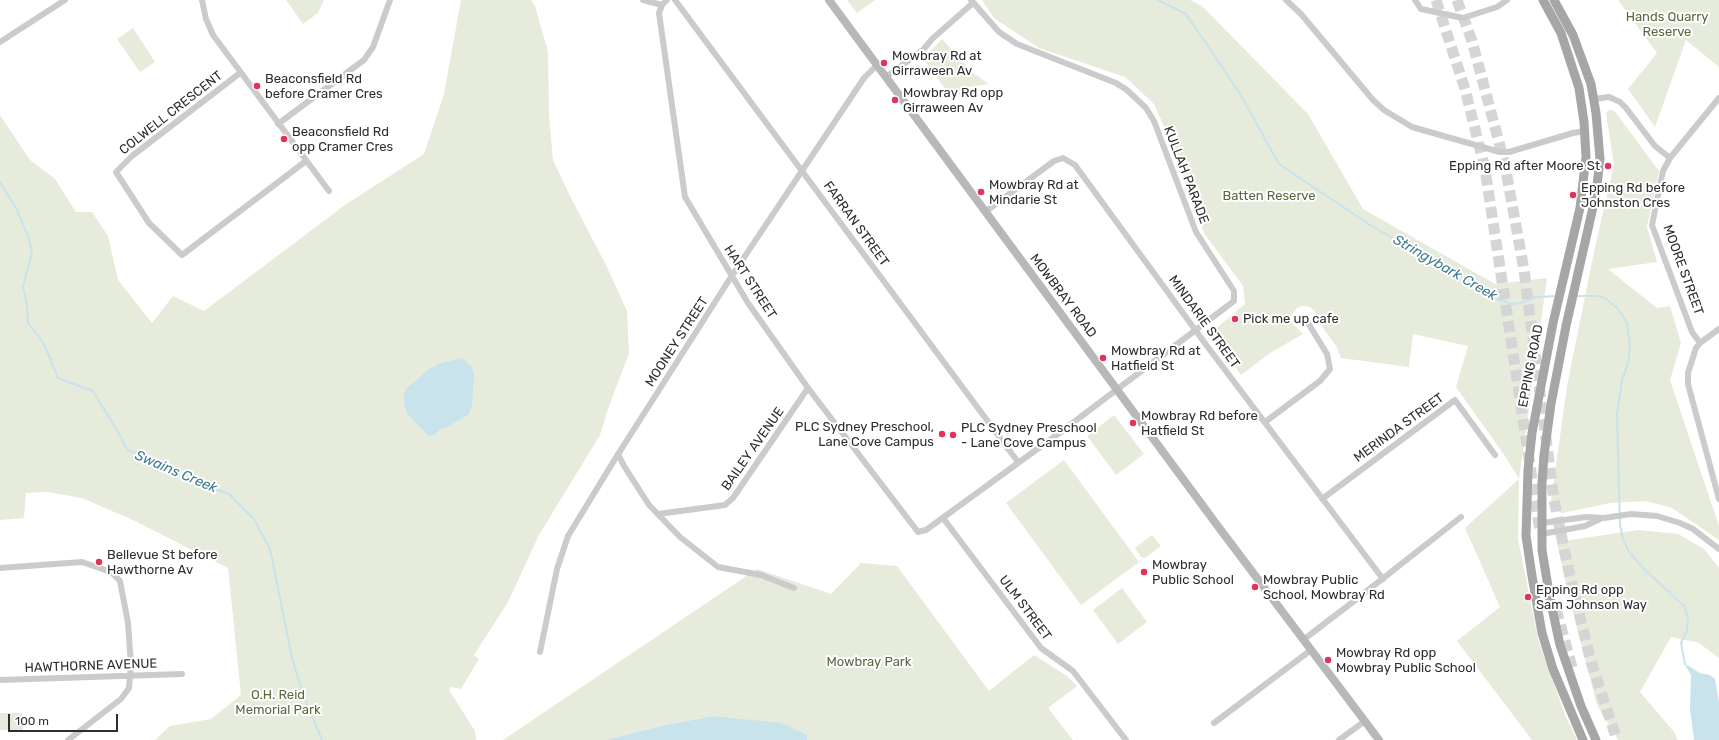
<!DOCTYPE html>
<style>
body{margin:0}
#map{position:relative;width:1719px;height:740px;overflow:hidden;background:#fff;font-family:Rubik,sans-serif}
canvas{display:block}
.scale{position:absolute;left:8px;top:714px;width:110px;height:18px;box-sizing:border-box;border:2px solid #2e2e2e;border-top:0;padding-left:5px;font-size:12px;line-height:14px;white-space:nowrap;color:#2e2e2e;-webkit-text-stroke:3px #fff;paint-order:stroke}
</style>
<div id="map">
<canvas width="1719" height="740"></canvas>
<div class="scale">100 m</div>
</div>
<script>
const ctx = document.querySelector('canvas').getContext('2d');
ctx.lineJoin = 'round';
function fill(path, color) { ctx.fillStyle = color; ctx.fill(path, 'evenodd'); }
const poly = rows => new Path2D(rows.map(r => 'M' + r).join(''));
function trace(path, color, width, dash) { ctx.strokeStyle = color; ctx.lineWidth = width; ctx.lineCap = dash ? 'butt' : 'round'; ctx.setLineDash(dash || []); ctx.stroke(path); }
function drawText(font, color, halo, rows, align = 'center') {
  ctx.font = font + ' Rubik,sans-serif'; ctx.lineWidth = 4; ctx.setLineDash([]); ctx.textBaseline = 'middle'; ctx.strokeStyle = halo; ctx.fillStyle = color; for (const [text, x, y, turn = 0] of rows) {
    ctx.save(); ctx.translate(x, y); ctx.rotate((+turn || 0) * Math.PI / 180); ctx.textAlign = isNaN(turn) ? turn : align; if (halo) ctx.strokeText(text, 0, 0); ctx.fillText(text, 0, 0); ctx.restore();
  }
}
const green = poly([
 [286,0,324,0,318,13,303,24],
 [461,0,531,0,535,6,548,52,549,116,553,160,571,198,607,267,627,311,629,353,608,409,600,435,539,535,508,602,474,655,479,659,461,689,451,687,449,690,475,731,476,740,155,740,170,726,211,719,241,695,228,568,135,521,82,498,48,492,26,493,24,518,0,520,0,115,30,160,55,179,76,212,92,212,108,236,118,280,152,323,173,296,204,311,345,205,424,154,444,94],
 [847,0,875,0,857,13],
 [982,0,1190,0,1202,6,1308,114,1363,209,1495,284,1547,278,1519,479,1518,539,1538,639,1565,715,1577,740,1532,740,1457,641,1500,607,1465,528,1519,479,1505,456,1456,387,1468,346,1413,334,1409,367,1341,358,1336,346,1318,321,1316,313,1310,307,1303,306,1297,308,1291,316,1291,322,1303,334,1270,353,1241,375,1213,335,1212,332,1245,304,1243,286,1204,233,1174,149,1154,104,1125,77,1039,48,994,18],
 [1618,0,1719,0,1719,67,1686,40,1655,127,1628,89,1657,53],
 [133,28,155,62,140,72,117,39],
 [942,39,973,73,989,84,968,87,956,97,950,95,923,59],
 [1609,110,1613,110,1616,113,1659,171,1647,227,1657,262,1608,269,1657,308,1670,306,1681,343,1670,380,1719,526,1719,540,1672,508,1646,501,1610,503,1562,513,1550,508,1567,386,1595,247,1614,165,1606,113],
 [1114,415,1144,454,1116,475,1087,436],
 [1064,460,1139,562,1081,605,1006,503],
 [1638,530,1678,534,1704,549,1719,568,1719,658,1699,643,1671,637,1640,692,1674,732,1678,740,1618,740,1597,705,1567,589,1557,542],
 [1152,535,1161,546,1145,558,1141,557,1135,548],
 [861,563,897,566,989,691,1034,655,1067,676,1077,686,1048,708,1073,740,807,740,807,735,713,716,665,725,605,740,503,740,757,569,831,594],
 [1122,588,1147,622,1118,644,1093,610],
 [0,713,22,713,23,730,0,730]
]);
const water = poly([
 [462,358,471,366,474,374,472,405,469,414,449,426,439,430,434,435,429,436,407,413,404,404,404,395,406,389,429,369,441,363],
 [1684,663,1700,673,1710,675,1715,679,1719,702,1719,740,1694,740,1690,709,1691,675],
 [713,716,781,723,807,735,807,740,605,740,665,725]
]);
const stream = poly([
 [1158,0,1186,14,1239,92,1279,164,1370,225,1498,300,1514,304,1524,302,1536,297,1557,296],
 [0,182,16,208,28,236,32,253,23,286,27,305,28,323,44,344,58,378,93,391,121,437,127,450,149,458,188,479,229,494,254,519,270,549,292,658,303,695,322,740],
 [1576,296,1596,296,1605,298,1618,309,1627,323,1630,347,1628,363,1622,380,1617,414,1620,525,1623,539,1629,552,1646,571,1684,606,1688,618,1687,631,1681,643,1685,664]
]);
const highwayTunnel = poly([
 [1436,0,1465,89,1485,169,1540,531],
 [1457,0,1472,41,1505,165,1524,270,1554,500,1569,572,1591,662,1617,740],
 [1556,609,1573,671]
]);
const street = poly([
 [202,0,206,19,213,35,329,191],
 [643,0,662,5],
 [667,0,662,5,659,13,685,197,748,303,808,388,918,532,926,530,1058,434,1234,301,1234,291,1196,232,1154,121,1146,108,1127,90,1116,83,1017,44,999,32,971,0],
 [675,0,1018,462],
 [1286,0,1301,14,1373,100,1384,110,1412,127,1500,152,1509,152,1573,133,1585,131],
 [1415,0,1421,9,1463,18,1497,7,1507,0],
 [0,42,65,0],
 [240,73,132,156,116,172,149,223,182,255,306,161],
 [886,77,923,50,932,39,973,3],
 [1719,98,1670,158,1663,171,1652,225,1692,332,1700,343,1696,348,1688,373,1688,384,1719,499],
 [1594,99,1609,97,1620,102,1626,108,1655,146,1670,158],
 [278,124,364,60,373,47,390,0],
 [985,212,1054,161,1063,158,1075,165,1207,346,1383,579],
 [1700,343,1719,329],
 [1265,422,1320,381,1330,369,1327,354,1305,318],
 [618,454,624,466,649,505,680,537,718,567,761,575,794,588],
 [1322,499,1455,400,1495,455],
 [658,514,725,505,733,498,808,388],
 [943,518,1041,648,1073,671,1126,740],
 [1542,523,1586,517,1604,518,1631,514,1657,516,1680,523,1693,529,1719,549],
 [1542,534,1585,526,1602,518],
 [0,568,82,562,111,572,120,581,128,623,131,665,129,688,121,699,68,740],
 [1303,640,1358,598,1461,517],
 [540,652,557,569,568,536,615,459,731,277,864,78,877,65],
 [0,680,182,674],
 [1214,723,1311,650],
 [1339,740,1365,721]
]);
const secondary = poly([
 [829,0,1220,529,1379,740]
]);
const primary = poly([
 [1543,0,1561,33,1579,88,1584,122,1586,157,1580,208,1553,323,1532,433,1528,470,1526,536,1532,576,1542,633,1553,669,1583,740],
 [1554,0,1573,35,1591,84,1596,113,1600,159,1596,194,1566,326,1551,404,1544,455,1542,483,1542,550,1550,599,1560,645,1581,706,1596,740]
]);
const markers = [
 [884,63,4,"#e3325c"],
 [257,86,4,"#e3325c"],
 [895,100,4,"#e3325c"],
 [284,139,4,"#e3325c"],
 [1608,166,4,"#e3325c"],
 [981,192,4,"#e3325c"],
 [1573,195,4,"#e3325c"],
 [1235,319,4,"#e3325c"],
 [1103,358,4,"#e3325c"],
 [1133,423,4,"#e3325c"],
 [942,434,4,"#e3325c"],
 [953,435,4,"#e3325c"],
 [99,562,4,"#e3325c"],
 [1144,572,4,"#e3325c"],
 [1255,587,4,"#e3325c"],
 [1528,597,4,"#e3325c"],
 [1328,660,4,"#e3325c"]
];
const parkNames = [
 ["Hands Quarry",1667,17],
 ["Reserve",1667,32],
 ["Batten Reserve",1269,196],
 ["Mowbray Park",869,662],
 ["O.H. Reid",278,695],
 ["Memorial Park",278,710]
];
const poiNames = [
 ["Mowbray Rd at",892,56],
 ["Girraween Av",892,71],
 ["Beaconsfield Rd",265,79],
 ["before Cramer Cres",265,94],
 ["Mowbray Rd opp",903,93],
 ["Girraween Av",903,108],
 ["Beaconsfield Rd",292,132],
 ["opp Cramer Cres",292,147],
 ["Epping Rd after Moore St",1600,166,"right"],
 ["Mowbray Rd at",989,185],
 ["Mindarie St",989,200],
 ["Epping Rd before",1581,188],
 ["Johnston Cres",1581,203],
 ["Pick me up cafe",1243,319],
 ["Mowbray Rd at",1111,351],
 ["Hatfield St",1111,366],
 ["Mowbray Rd before",1141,416],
 ["Hatfield St",1141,431],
 ["PLC Sydney Preschool,",934,427,"right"],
 ["Lane Cove Campus",934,442,"right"],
 ["PLC Sydney Preschool",961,428],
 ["- Lane Cove Campus",961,443],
 ["Bellevue St before",107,555],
 ["Hawthorne Av",107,570],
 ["Mowbray",1152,565],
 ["Public School",1152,580],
 ["Mowbray Public",1263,580],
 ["School, Mowbray Rd",1263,595],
 ["Epping Rd opp",1536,590],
 ["Sam Johnson Way",1536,605],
 ["Mowbray Rd opp",1336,653],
 ["Mowbray Public School",1336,668]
];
const streetNames = [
 ["COLWELL CRESCENT",171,113,-38],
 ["KULLAH PARADE",1186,175,69],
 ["FARRAN STREET",856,224,54],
 ["MOORE STREET",1683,270,70],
 ["HART STREET",750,282,57],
 ["MOWBRAY ROAD",1063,296,53],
 ["MINDARIE STREET",1204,322,54],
 ["MOONEY STREET",677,342,-57],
 ["EPPING ROAD",1531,366,-79],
 ["MERINDA STREET",1399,428,-36],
 ["BAILEY AVENUE",753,449,-55],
 ["ULM STREET",1025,608,53],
 ["HAWTHORNE AVENUE",91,666,-2]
];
const waterNames = [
 ["Stringybark Creek",1445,268,30],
 ["Swains Creek",176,472,23]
];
fill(green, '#e7ebdc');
fill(water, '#c8e3eb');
trace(stream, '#c8e3eb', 2);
trace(highwayTunnel, '#d5d5d5', 11, [11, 5.5]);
trace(street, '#cbcbcb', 6);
trace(secondary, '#b8b8b8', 8);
trace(primary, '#a6a6a6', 9);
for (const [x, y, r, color] of markers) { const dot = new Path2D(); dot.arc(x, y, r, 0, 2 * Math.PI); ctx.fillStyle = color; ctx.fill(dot); trace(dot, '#fff', 1.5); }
drawText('13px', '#58693c', '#fff', parkNames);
drawText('13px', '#2e2e2e', '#fff', poiNames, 'left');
drawText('13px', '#2e2e2e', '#fff', streetNames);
drawText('italic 14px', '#3d7c8f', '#fff', waterNames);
</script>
